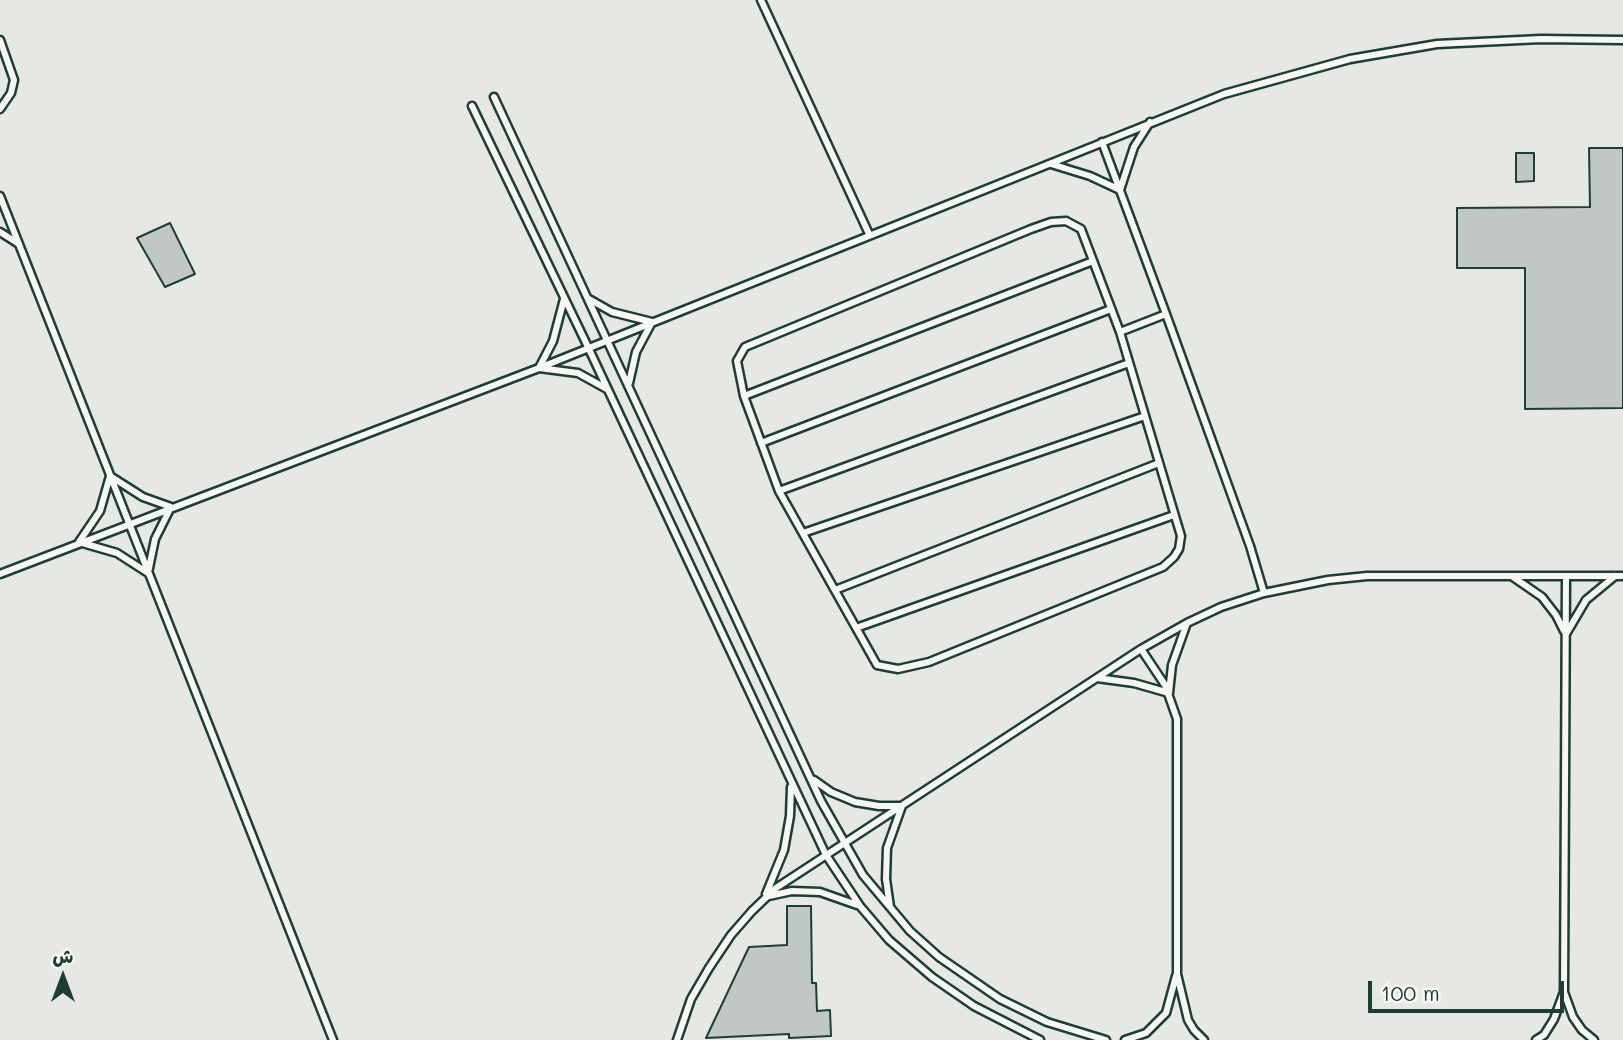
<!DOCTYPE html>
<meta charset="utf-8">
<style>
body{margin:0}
#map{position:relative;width:1623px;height:1040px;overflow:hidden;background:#f6f6f2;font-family:Mali,"Playpen Sans Arabic",sans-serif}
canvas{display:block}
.north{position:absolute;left:28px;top:942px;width:70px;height:70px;-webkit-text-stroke:5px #f6f6f2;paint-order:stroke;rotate:0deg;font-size:19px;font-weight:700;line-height:28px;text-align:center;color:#1f3d34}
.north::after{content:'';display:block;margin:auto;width:24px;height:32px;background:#1f3d34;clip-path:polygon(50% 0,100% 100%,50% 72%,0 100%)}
.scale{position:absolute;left:1368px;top:981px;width:196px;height:32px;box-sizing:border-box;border:4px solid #1f3d34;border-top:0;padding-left:9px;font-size:21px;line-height:24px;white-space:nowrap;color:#1f3d34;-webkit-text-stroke:5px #f6f6f2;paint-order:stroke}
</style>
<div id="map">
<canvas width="1623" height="1040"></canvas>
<div class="north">ش</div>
<div class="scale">100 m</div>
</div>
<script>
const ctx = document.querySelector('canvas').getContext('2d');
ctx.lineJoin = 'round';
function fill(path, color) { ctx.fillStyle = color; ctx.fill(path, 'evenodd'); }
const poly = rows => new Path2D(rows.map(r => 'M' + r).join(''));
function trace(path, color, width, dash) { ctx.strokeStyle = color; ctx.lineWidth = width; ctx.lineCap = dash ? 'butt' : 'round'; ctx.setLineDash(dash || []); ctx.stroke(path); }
const built = poly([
 [0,0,1623,0,1623,1040,0,1040]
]);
const building = poly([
 [1589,148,1623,148,1623,408,1525,409,1525,268,1457,268,1457,208,1590,207,1589,148],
 [1516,153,1534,153,1534,181,1516,182,1516,153],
 [170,223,195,274,165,287,137,238,170,223],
 [787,906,811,906,812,983,816,983,817,1011,830,1010,831,1036,789,1038,789,1034,706,1038,749,947,787,945,787,906]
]);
const service = poly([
 [761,0,869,234],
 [0,40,14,80,11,93,0,109],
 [494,97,821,801,863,875,910,931,939,957,1000,999,1047,1022,1106,1040],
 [472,106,588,347,826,855,860,906,889,940,932,977,974,1006,1040,1040],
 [1102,142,1166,314,1250,546,1264,593],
 [1051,164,1090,176,1120,190,1134,147,1150,122],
 [0,196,333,1040],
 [1066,221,1081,229,1120,332,1181,536,1179,549,1174,557,1163,567,929,662,898,669,877,665,779,491,744,396,737,361,745,347,1031,229,1051,222,1066,221],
 [0,232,19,244],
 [564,299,553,341,539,368,578,373,607,389],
 [589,299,612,312,652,322,636,352,629,383],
 [1120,332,1166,314],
 [744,396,1093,261],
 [761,443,1111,309],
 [110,476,143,497,171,507,155,539,148,573,117,553,79,542,100,511,110,476],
 [779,491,1129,363],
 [803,533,1145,416],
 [0,574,539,368,1224,94,1350,59,1437,44,1541,39,1623,40],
 [1513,577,1542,597,1556,615,1564,631],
 [835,590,1159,463],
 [856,628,1174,515],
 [1566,634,1586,600,1615,576],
 [1141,649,1165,685,1177,719,1177,974,1188,1020,1194,1030,1204,1040],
 [1097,678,1134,683,1169,693,1172,665,1187,623],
 [814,780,831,792,855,802,879,806,902,806,887,848,886,879,890,907],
 [766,894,784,850,790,816,791,787],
 [769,896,792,891,820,892,857,905],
 [1564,992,1573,1017,1582,1030,1594,1040],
 [677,1040,691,999,709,968,731,935,752,911,776,888,1141,649,1187,623,1221,607,1264,593,1328,580,1367,576,1623,576],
 [1125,1040,1146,1033,1166,1013,1176,976],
 [1536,1040,1544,1035,1554,1019,1564,992,1566,576]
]);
fill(built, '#e6e8e4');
fill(building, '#c1c8c3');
trace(building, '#1f3d34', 2);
trace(service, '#1f3d34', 11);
trace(service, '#f6f6f2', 6);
</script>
